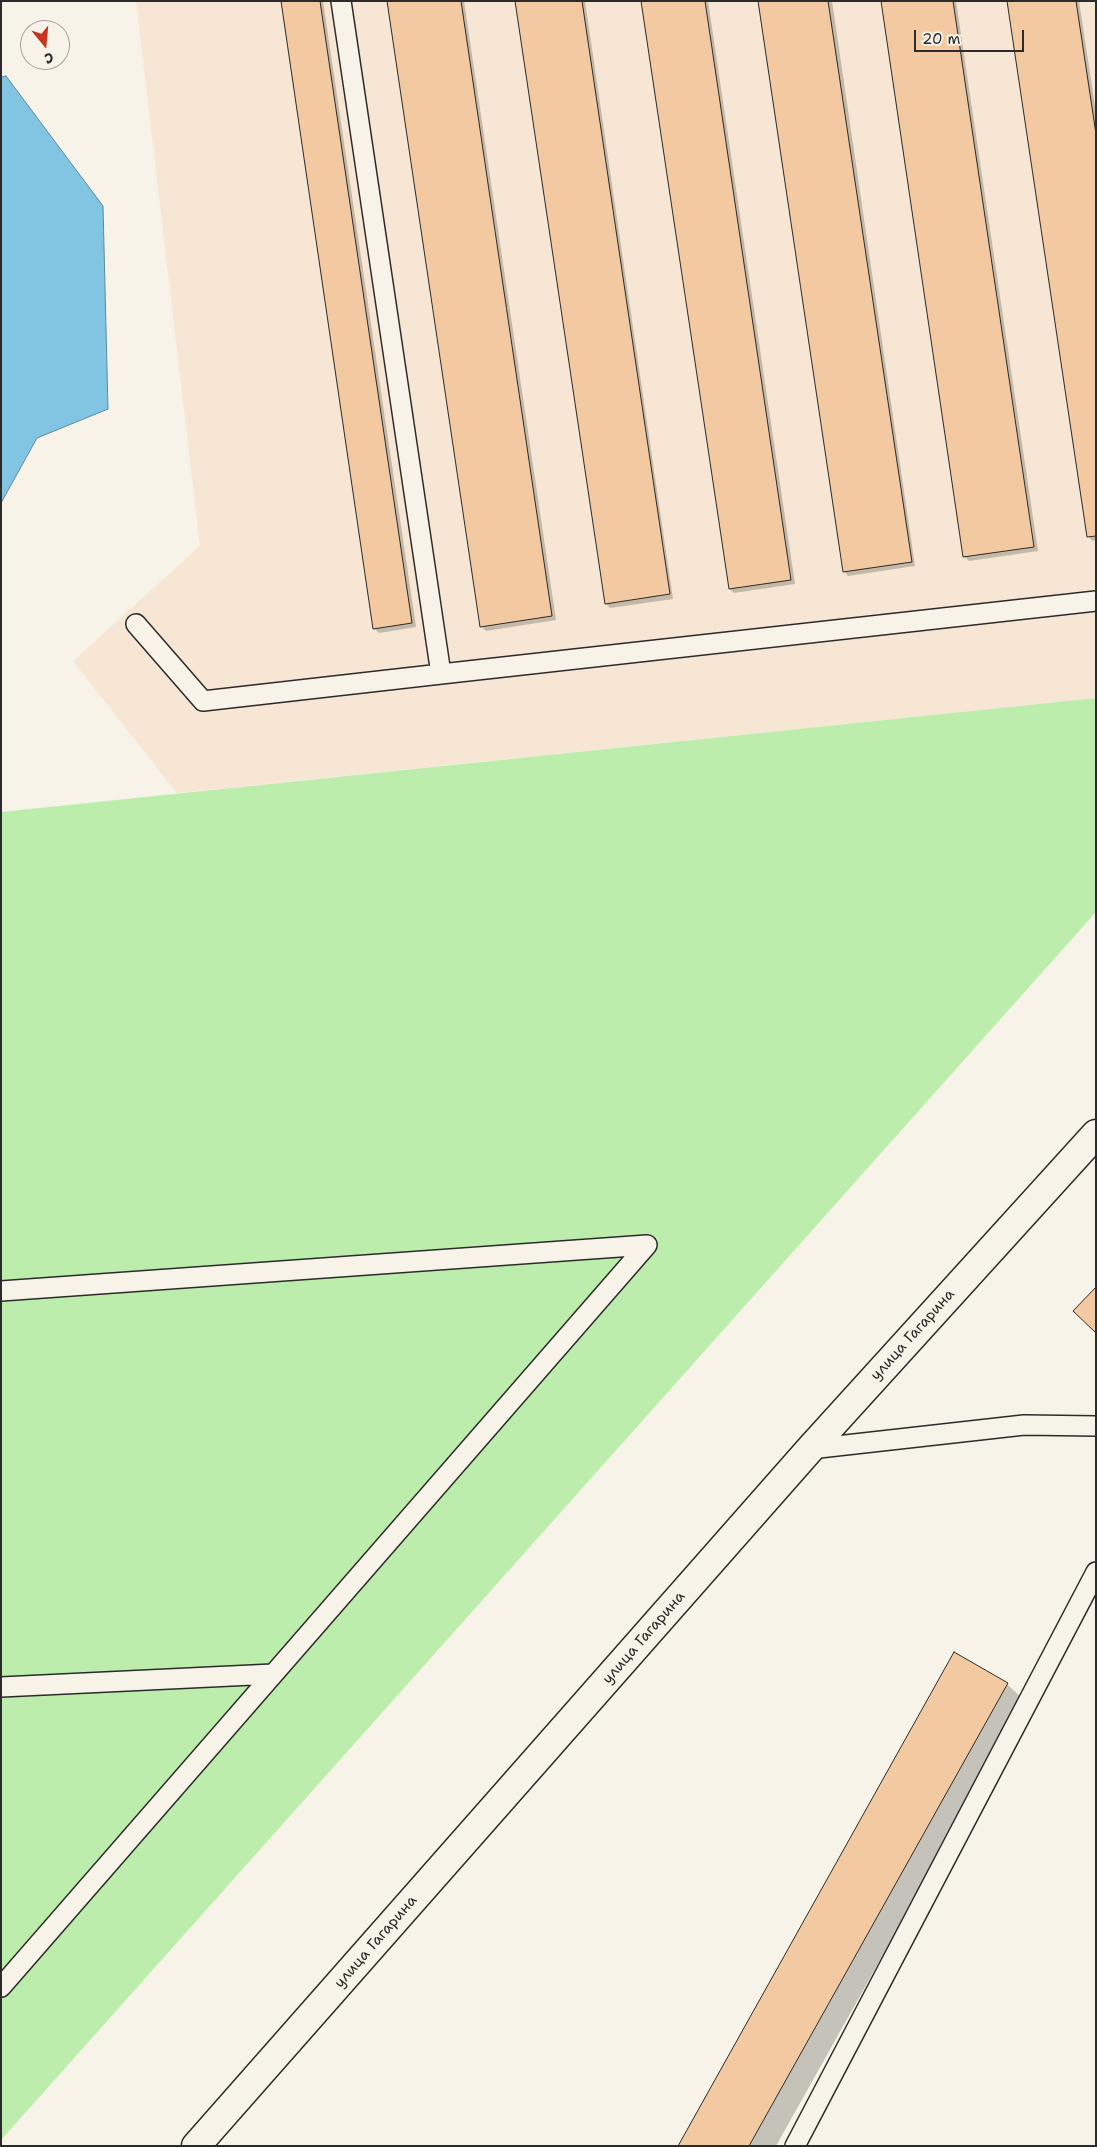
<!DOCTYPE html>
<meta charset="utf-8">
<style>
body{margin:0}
#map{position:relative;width:1097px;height:2147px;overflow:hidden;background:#f7f3e8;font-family:"Shantell Sans",sans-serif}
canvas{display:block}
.frame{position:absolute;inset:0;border:2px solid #2b2b2b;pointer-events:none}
.north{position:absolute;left:20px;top:20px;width:50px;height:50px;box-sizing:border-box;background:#f7f3e8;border:1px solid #a5a39c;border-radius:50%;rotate:163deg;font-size:14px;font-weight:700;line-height:20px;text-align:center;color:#2b2b2b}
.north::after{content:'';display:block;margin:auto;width:18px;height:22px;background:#c8321e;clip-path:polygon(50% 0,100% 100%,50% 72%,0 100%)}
.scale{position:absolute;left:914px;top:30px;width:110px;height:22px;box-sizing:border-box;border:2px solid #2b2b2b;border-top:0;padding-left:6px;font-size:15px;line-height:18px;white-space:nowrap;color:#2b2b2b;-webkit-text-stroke:4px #f7f3e8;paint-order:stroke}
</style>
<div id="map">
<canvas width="1097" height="2147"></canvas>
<div class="frame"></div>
<div class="north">С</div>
<div class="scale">20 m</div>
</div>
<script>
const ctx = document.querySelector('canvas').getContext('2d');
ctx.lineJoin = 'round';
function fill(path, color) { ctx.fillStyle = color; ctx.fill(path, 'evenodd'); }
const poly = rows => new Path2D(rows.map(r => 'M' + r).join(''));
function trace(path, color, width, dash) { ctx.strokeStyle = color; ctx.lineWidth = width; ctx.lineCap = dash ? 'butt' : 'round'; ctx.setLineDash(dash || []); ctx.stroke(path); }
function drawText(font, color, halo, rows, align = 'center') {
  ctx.font = font + ' "Shantell Sans",sans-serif'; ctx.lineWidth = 4.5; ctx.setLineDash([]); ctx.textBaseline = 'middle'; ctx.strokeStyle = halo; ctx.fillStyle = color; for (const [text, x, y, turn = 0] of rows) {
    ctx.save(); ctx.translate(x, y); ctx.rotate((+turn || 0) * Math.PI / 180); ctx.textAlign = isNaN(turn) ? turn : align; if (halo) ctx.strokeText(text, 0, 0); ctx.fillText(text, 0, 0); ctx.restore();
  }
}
const built = poly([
 [136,1,1096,1,1096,698,177,793,73,661,200,546]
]);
const green = poly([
 [1096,698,1096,912,1,2140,1,812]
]);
const water = poly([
 [6,76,103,206,108,409,37,438,1,503,1,77,6,76]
]);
const shadow = poly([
 [282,1,323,1,416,627,379,633,375,629],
 [388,1,464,1,556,620,486,631,481,626],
 [516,1,585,1,673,599,610,608,606,604],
 [643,1,708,1,795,584,734,593,730,589],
 [759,1,832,1,915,566,848,576,844,571],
 [882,1,956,1,1038,551,969,561,965,557],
 [1008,1,1079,1,1096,113,1096,540,1092,541,1088,536],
 [1007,1684,1025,1701,776,2146,679,2146]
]);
const building = poly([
 [281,1,320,1,412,623,373,629,281,1],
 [387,1,461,1,552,616,480,627,387,1],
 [515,1,582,1,670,594,605,604,515,1],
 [641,1,705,1,791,580,729,589,641,1],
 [758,1,828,1,912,562,843,572,758,1],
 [881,1,953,1,1034,547,963,557,881,1],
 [1007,1,1076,1,1096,134,1096,536,1087,537,1007,1],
 [1096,1287,1096,1333,1073,1311,1096,1287],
 [954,1652,1008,1683,749,2146,678,2146,954,1652]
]);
const lane = poly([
 [341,1,441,674,1096,601],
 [136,624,203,701,441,674],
 [1,1291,647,1245],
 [810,1449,1024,1425,1096,1426],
 [1,1687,273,1674],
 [1,1987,647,1245],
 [795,2146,1096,1572]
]);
const secondary = poly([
 [196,2146,810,1449,1096,1134]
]);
const streetNames = [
 ["улица Гагарина",913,1335,-48],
 ["улица Гагарина",644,1638,-49],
 ["улица Гагарина",376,1942,-49]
];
fill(built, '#f6e6d3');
fill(green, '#bdedac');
fill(water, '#82c5e3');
trace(water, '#5f8799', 1);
fill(shadow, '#0003');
fill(building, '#f3c9a2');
trace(building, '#2b2b2b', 1);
trace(lane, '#2b2b2b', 22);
trace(secondary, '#2b2b2b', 31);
trace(lane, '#f7f3e8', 19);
trace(secondary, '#f7f3e8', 28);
drawText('15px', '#2b2b2b', '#f7f3e8', streetNames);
</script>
